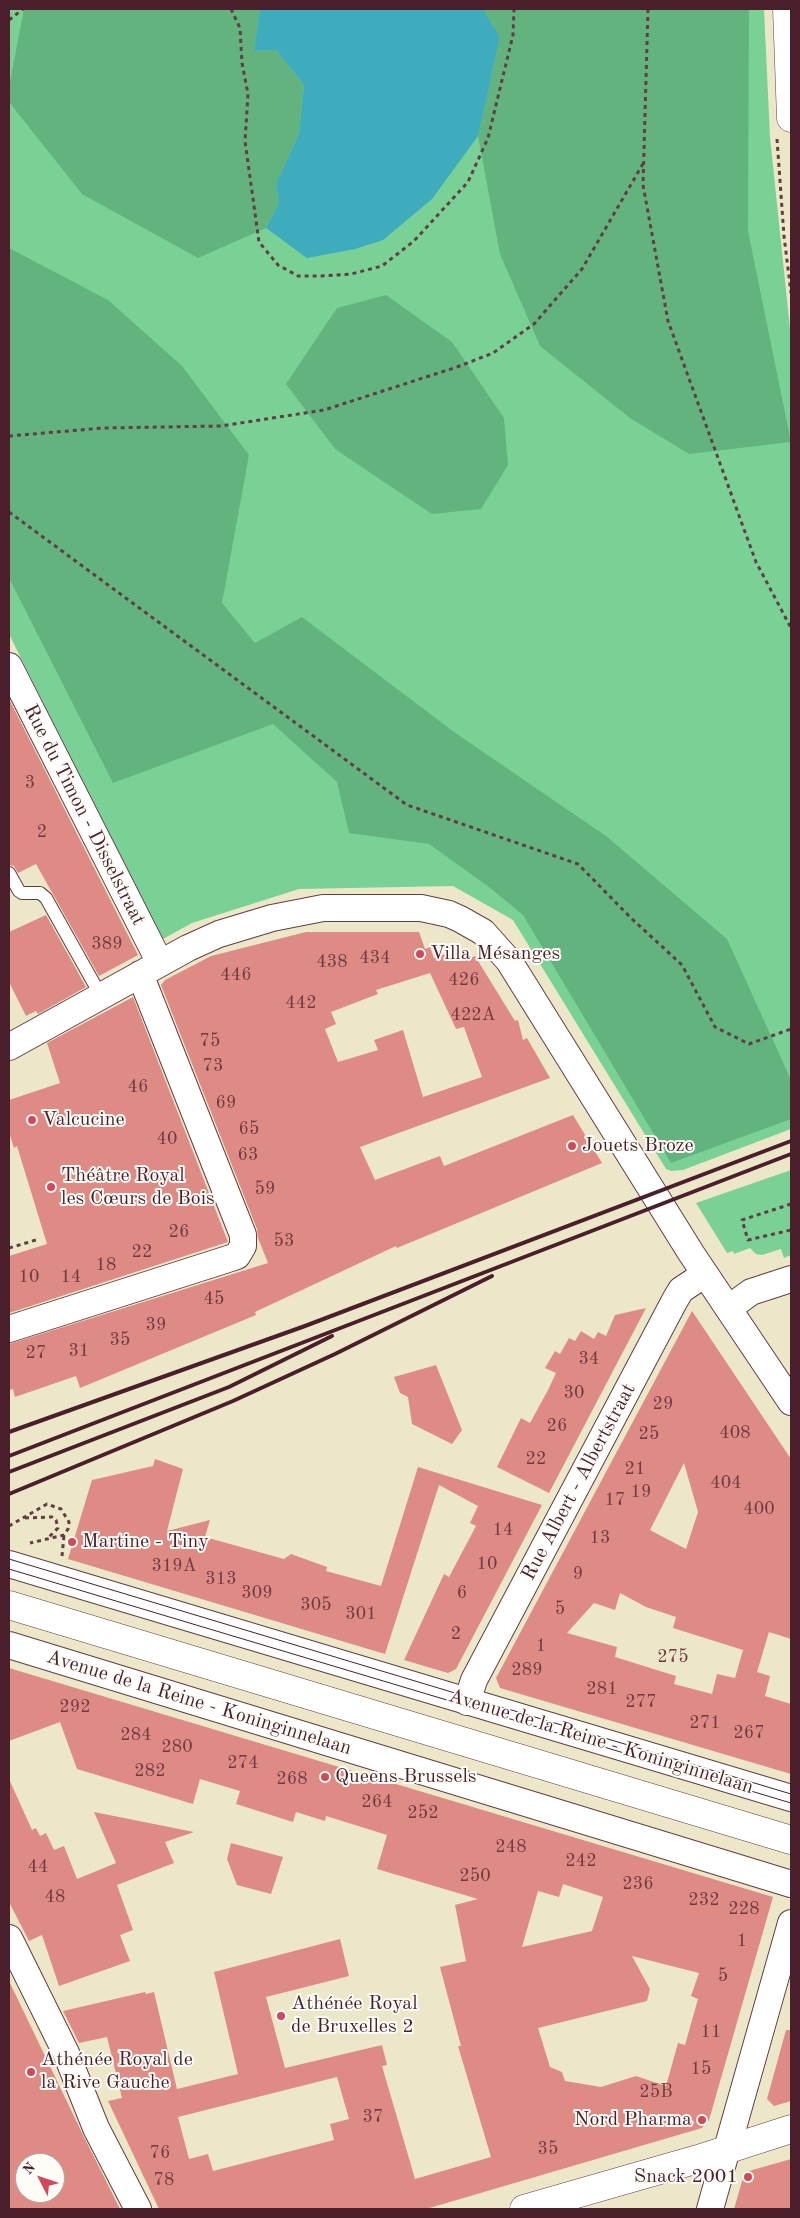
<!DOCTYPE html>
<meta charset="utf-8">
<style>
body{margin:0}
#map{position:relative;width:800px;height:2218px;overflow:hidden;background:#ede7c9;font-family:"Old Standard TT",serif}
canvas{display:block}
.frame{position:absolute;inset:0;border:10px solid #4a1f2b;pointer-events:none}
.north{position:absolute;left:15px;top:2153px;width:50px;height:50px;box-sizing:border-box;background:#fdfcf7;border:1px solid #b5a4a5;border-radius:50%;rotate:311deg;font-size:14px;font-weight:700;line-height:20px;text-align:center;color:#4a1f2b}
.north::after{content:'';display:block;margin:auto;width:18px;height:22px;background:#d1495b;clip-path:polygon(50% 0,100% 100%,50% 72%,0 100%)}
</style>
<div id="map">
<canvas width="800" height="2218"></canvas>
<div class="frame"></div>
<div class="north">N</div>
</div>
<script>
const ctx = document.querySelector('canvas').getContext('2d');
ctx.lineJoin = 'round';
function fill(path, color) { ctx.fillStyle = color; ctx.fill(path, 'evenodd'); }
const poly = rows => new Path2D(rows.map(r => 'M' + r).join(''));
function trace(path, color, width, dash) { ctx.strokeStyle = color; ctx.lineWidth = width; ctx.lineCap = dash ? 'butt' : 'round'; ctx.setLineDash(dash || []); ctx.stroke(path); }
function drawText(font, color, halo, rows, align = 'center') {
  ctx.font = font + ' "Old Standard TT",serif'; ctx.lineWidth = 4; ctx.setLineDash([]); ctx.textBaseline = 'middle'; ctx.strokeStyle = halo; ctx.fillStyle = color; for (const [text, x, y, turn = 0] of rows) {
    ctx.save(); ctx.translate(x, y); ctx.rotate((+turn || 0) * Math.PI / 180); ctx.textAlign = isNaN(turn) ? turn : align; if (halo) ctx.strokeText(text, 0, 0); ctx.fillText(text, 0, 0); ctx.restore();
  }
}
const green = poly([
 [9,9,764,9,770,137,791,338,791,1129,683,1170,671,1171,666,1169,513,920,453,886,299,889,192,923,161,940,9,634],
 [791,1170,791,1255,784,1258,781,1249,762,1255,756,1254,750,1248,734,1254,733,1251,727,1253,696,1203]
]);
const forest = poly([
 [24,9,260,9,254,51,276,50,304,85,299,134,276,184,279,203,266,228,198,258,82,194,9,102,9,87],
 [483,9,749,9,748,231,791,442,689,454,630,418,540,346,500,254,478,136,500,37],
 [9,248,108,300,182,366,249,455,222,603,255,643,302,617,454,732,606,836,727,939,791,1080,791,1119,671,1163,523,915,489,887,429,844,349,833,337,782,273,724,113,783,9,578],
 [386,295,452,342,504,418,508,465,481,509,432,514,335,449,286,384,337,308]
]);
const water = poly([
 [260,9,483,9,500,37,478,136,432,199,383,240,355,249,307,258,266,228,279,203,276,184,299,134,304,85,276,50,254,51]
]);
const building = poly([
 [9,699,138,955,99,976,36,864,18,873,14,866,9,865],
 [46,915,86,987,38,1014,36,1011,26,1016,9,982,9,932],
 [306,932,419,932,425,949,430,947,434,958,457,950,462,961,475,956,515,1021,518,1020,523,1040,527,1038,550,1078,360,1147,375,1180,440,1156,444,1166,573,1115,602,1163,397,1248,396,1246,255,1312,256,1315,80,1388,76,1376,15,1397,13,1389,9,1390,9,1344,268,1263,258,1238,257,1229,161,985,165,980,211,956],
 [430,973,456,1029,464,1027,482,1077,423,1097,403,1030,374,1040,378,1050,338,1062,325,1029,336,1024,331,1012,378,994,376,990],
 [133,997,228,1242,9,1313,9,1256,47,1244,17,1146,14,1148,9,1132,9,1100,60,1083,47,1043],
 [646,1308,549,1493,497,1467,521,1418,530,1423,548,1390,556,1373,545,1368,555,1351,560,1354,569,1338,575,1341,581,1331,594,1339,598,1332,606,1336,615,1315],
 [692,1311,791,1459,791,1639,769,1632,757,1672,770,1676,765,1696,791,1704,791,1774,500,1688,496,1678],
 [684,1463,698,1512,686,1549,650,1530],
 [620,1593,646,1607,676,1617,673,1628,743,1650,735,1678,717,1674,712,1694,674,1684,676,1676,615,1657,617,1647,567,1633,594,1603,615,1610],
 [436,1365,462,1430,452,1444,412,1424,408,1397,400,1393,394,1377],
 [155,1459,183,1469,167,1531,210,1520,205,1537,284,1559,291,1554,327,1567,326,1571,381,1586,418,1467,542,1505,456,1669,448,1673,404,1660,444,1574,449,1577,476,1526,470,1523,478,1506,439,1485,385,1654,68,1559,92,1480,153,1466],
 [9,1668,773,1897,709,2120,702,2128,426,2209,159,2209,108,2101,122,2098,107,2037,79,2043,63,2011,145,1992,146,1994,154,1992,177,2089,238,2074,214,1972,340,1939,349,1976,266,1997,285,2068,382,2045,387,2065,382,2066,415,2179,491,2157,458,2046,461,2046,440,1967,466,1961,455,1905,478,1899,377,1869,387,1835,326,1816,325,1821,296,1812,293,1822,236,1804,240,1791,200,1779,193,1804,77,1769,60,1722,9,1741],
 [563,1884,603,1897,592,1931,522,1947,538,1891,559,1897],
 [632,1956,699,1973,691,1996,698,1999,685,2045,678,2043,666,2086,636,2076,601,2087,565,2081,562,2072,550,2067,538,2028,647,2001,650,1989],
 [337,2077,349,2119,330,2124,334,2140,213,2171,208,2154,189,2159,178,2117],
 [9,1779,32,1830,36,1828,40,1836,46,1833,54,1850,64,1846,77,1879,116,1863,94,1812,194,1832,165,1842,174,1863,117,1885,133,1930,120,1935,130,1961,59,1986,42,1935,29,1941,9,1902],
 [231,1843,283,1857,271,1894,237,1885,227,1859],
 [9,1981,83,2135,120,2209,9,2209],
 [25,2163,55,2163,55,2193,25,2193],
 [786,2030,791,2030,791,2101,774,2106,767,2099],
 [791,2159,791,2209,734,2209,743,2178,749,2171]
]);
const path = poly([
 [231,9,240,28,242,63,248,94,245,141,259,242,278,265,298,276,321,276,351,274,382,266,414,241,468,182,488,138,513,35,514,9],
 [648,9,643,185,668,321,756,562,791,628],
 [9,20,23,9],
 [777,139,784,236,791,293],
 [9,436,103,428,221,426,324,410,457,367,493,353,534,324,582,269,644,162],
 [9,512,407,805,578,864,631,918,682,965,715,1027,749,1044,791,1029],
 [791,1204,742,1220,748,1240,791,1230],
 [9,1248,36,1240],
 [25,1518,52,1517,56,1520,58,1528,48,1538],
 [9,1526,47,1504,61,1509,69,1522,68,1529,64,1535,30,1543],
 [62,1556,64,1535]
]);
const service = poly([
 [9,873,19,891,22,893,40,893,46,898,101,996]
]);
const minor = poly([
 [9,666,160,963],
 [9,1047,188,948,219,934,272,918,323,908,421,908,449,914,460,919,483,932,509,961,691,1253,791,1402],
 [729,1308,751,1292,791,1279],
 [9,1329,231,1258,237,1256,243,1246,243,1235,140,974],
 [9,1564,791,1798],
 [9,1645,791,1884],
 [467,1702,474,1680,675,1300,681,1290,705,1274],
 [9,1938,66,2053,96,2128,138,2209],
 [710,2209,791,1923]
]);
const tertiary = poly([
 [524,2209,698,2159,791,2129]
]);
const secondary = poly([
 [787,9,791,118],
 [9,1605,791,1840]
]);
const tram = poly([
 [9,1559,791,1794],
 [9,1569,791,1803]
]);
const rail = poly([
 [9,1432,305,1326,791,1141],
 [9,1456,791,1154],
 [9,1472,229,1387,332,1336],
 [9,1494,233,1401,335,1354,492,1276]
]);
const markers = [
 [420,954,5,"#d1495b"],
 [32,1120,5,"#d1495b"],
 [572,1146,5,"#d1495b"],
 [51,1187,5,"#d1495b"],
 [72,1542,5,"#d1495b"],
 [325,1777,5,"#d1495b"],
 [281,2016,5,"#d1495b"],
 [31,2072,5,"#d1495b"],
 [702,2120,5,"#d1495b"],
 [748,2177,5,"#d1495b"]
];
const numberNames = [
 ["3",30,783],
 ["2",42,832],
 ["389",107,944],
 ["434",375,958],
 ["438",332,962],
 ["446",236,975],
 ["426",464,980],
 ["442",301,1003],
 ["422A",473,1015],
 ["75",210,1041],
 ["73",213,1066],
 ["46",138,1087],
 ["69",226,1103],
 ["65",249,1129],
 ["40",167,1139],
 ["63",248,1155],
 ["59",265,1189],
 ["26",179,1232],
 ["53",284,1241],
 ["22",142,1252],
 ["18",106,1265],
 ["10",29,1277],
 ["14",71,1277],
 ["45",214,1299],
 ["39",156,1325],
 ["35",120,1340],
 ["31",79,1351],
 ["27",36,1353],
 ["34",589,1359],
 ["30",574,1393],
 ["29",663,1404],
 ["26",557,1426],
 ["408",735,1433],
 ["25",649,1434],
 ["22",536,1459],
 ["21",635,1469],
 ["404",726,1483],
 ["19",641,1492],
 ["17",615,1500],
 ["400",759,1509],
 ["14",503,1530],
 ["13",600,1538],
 ["10",487,1564],
 ["319A",174,1566],
 ["9",578,1574],
 ["313",221,1579],
 ["309",257,1593],
 ["6",462,1593],
 ["305",316,1605],
 ["5",560,1609],
 ["301",361,1614],
 ["2",456,1634],
 ["1",541,1646],
 ["275",673,1657],
 ["289",527,1670],
 ["281",602,1689],
 ["277",641,1702],
 ["292",75,1707],
 ["271",705,1723],
 ["267",749,1733],
 ["284",136,1735],
 ["280",177,1747],
 ["274",243,1763],
 ["282",150,1771],
 ["268",292,1779],
 ["264",377,1802],
 ["252",423,1813],
 ["248",511,1847],
 ["242",581,1861],
 ["44",38,1867],
 ["250",475,1876],
 ["236",638,1884],
 ["48",55,1897],
 ["232",704,1900],
 ["228",744,1909],
 ["1",742,1941],
 ["5",723,1976],
 ["11",711,2032],
 ["15",701,2069],
 ["25B",656,2092],
 ["37",373,2117],
 ["35",548,2149],
 ["76",160,2153],
 ["78",164,2180]
];
const streetNames = [
 ["Rue du Timon - Disselstraat",84,815,63],
 ["Rue Albert - Albertstraat",579,1482,-62],
 ["Avenue de la Reine - Koninginnelaan",199,1703,17],
 ["Avenue de la Reine - Koninginnelaan",601,1742,17]
];
const poiNames = [
 ["Villa Mésanges",430,954],
 ["Valcucine",42,1120],
 ["Jouets Broze",582,1146],
 ["Théâtre Royal",61,1176],
 ["les Cœurs de Bois",61,1199],
 ["Martine - Tiny",82,1542],
 ["Queens Brussels",335,1777],
 ["Athénée Royal",291,2004],
 ["de Bruxelles 2",291,2027],
 ["Athénée Royal de",41,2060],
 ["la Rive Gauche",41,2083],
 ["Nord Pharma",692,2120,"right"],
 ["Snack 2001",738,2177,"right"]
];
fill(green, '#7ad196');
fill(forest, '#63b37f');
fill(water, '#3eacbc');
fill(building, '#df8b85');
trace(service, '#623d43', 14);
trace(minor, '#623d43', 28);
trace(tertiary, '#623d43', 29);
trace(secondary, '#623d43', 29);
trace(path, '#623d43', 3, [4, 4]);
trace(service, '#fff', 12);
trace(minor, '#fff', 26);
trace(tertiary, '#fff', 28);
trace(secondary, '#fff', 28);
trace(tram, '#4a1f2b', 1);
trace(rail, '#4a1f2b', 4);
for (const [x, y, r, color] of markers) { const dot = new Path2D(); dot.arc(x, y, r, 0, 2 * Math.PI); ctx.fillStyle = color; ctx.fill(dot); trace(dot, '#fdfcf7', 2); }
drawText('18px', '#6f3a42', null, numberNames);
drawText('20px', '#4a1f2b', '#fdfcf7', streetNames);
drawText('20px', '#4a1f2b', '#fdfcf7', poiNames, 'left');
</script>
